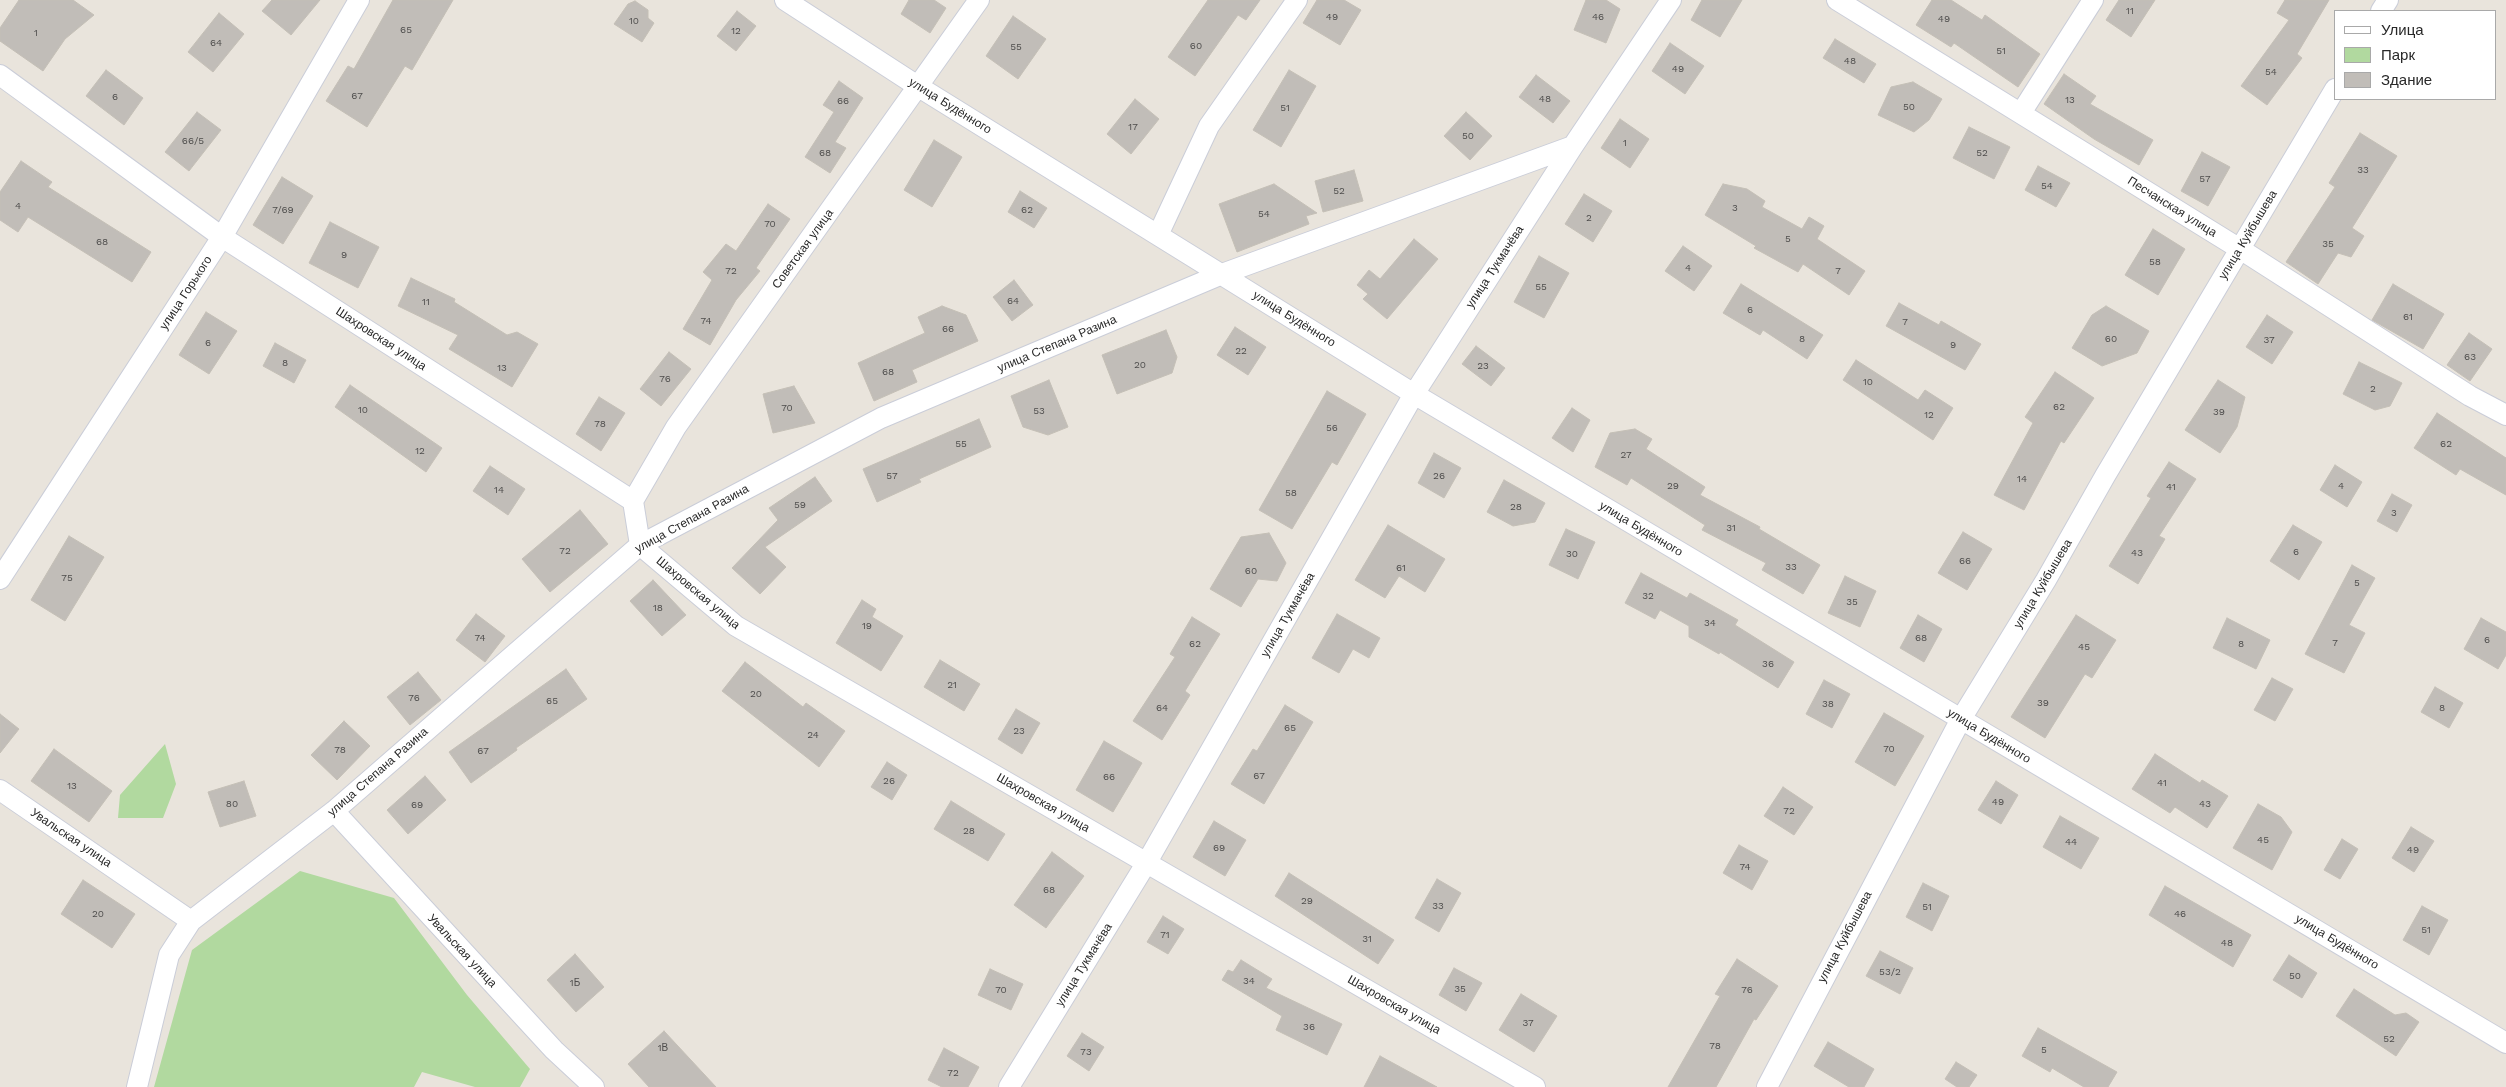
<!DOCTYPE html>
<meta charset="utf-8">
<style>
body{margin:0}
#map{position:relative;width:2506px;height:1087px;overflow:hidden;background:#e9e4dc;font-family:"Work Sans",sans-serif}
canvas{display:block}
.legend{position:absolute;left:2334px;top:10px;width:162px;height:90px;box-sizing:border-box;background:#fff;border:1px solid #a9a9a9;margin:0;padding:6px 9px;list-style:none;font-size:15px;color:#282828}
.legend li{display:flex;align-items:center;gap:10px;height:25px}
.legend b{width:25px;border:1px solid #a9a9a9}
</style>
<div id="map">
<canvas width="2506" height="1087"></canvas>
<ul class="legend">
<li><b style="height:6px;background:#fff"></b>Улица</li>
<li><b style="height:14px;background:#b1d99f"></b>Парк</li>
<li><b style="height:14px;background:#c1bdb8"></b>Здание</li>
</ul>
</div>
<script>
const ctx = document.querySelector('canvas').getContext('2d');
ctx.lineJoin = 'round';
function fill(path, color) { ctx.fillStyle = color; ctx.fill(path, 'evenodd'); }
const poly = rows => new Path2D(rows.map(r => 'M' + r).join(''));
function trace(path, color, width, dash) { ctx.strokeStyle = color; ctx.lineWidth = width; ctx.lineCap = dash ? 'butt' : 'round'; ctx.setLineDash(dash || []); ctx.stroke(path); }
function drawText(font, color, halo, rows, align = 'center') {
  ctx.font = font + ' "Work Sans",sans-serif'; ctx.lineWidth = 4.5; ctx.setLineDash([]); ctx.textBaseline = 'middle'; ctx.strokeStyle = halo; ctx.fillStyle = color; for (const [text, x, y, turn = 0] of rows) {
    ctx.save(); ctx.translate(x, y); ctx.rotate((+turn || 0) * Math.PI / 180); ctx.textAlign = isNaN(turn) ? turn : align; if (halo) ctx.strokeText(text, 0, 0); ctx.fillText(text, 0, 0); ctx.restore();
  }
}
const green = poly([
 [165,744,176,784,163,818,118,818,120,795],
 [300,871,394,898,467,995,530,1069,520,1087,475,1087,422,1072,414,1087,154,1087,192,950]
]);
const building = poly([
 [19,0,73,0,94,15,65,39,43,71,0,41,0,28,19,0],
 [272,0,320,0,291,35,262,11,272,0],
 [393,0,453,0,412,70,405,66,367,127,326,101,348,66,354,69,393,0],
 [909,0,934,0,946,8,930,33,901,14,909,0],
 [1208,0,1260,0,1246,20,1238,15,1195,76,1168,57,1208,0],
 [1317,0,1344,0,1361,10,1340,45,1303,23,1317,0],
 [1586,0,1606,0,1620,9,1606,43,1574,30,1586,0],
 [1702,0,1742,0,1720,37,1691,20,1702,0],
 [1932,0,1951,0,1982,20,1985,15,2040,54,2018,87,1954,43,1951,47,1916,25,1932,0],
 [2119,0,2155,0,2131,37,2106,20,2119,0],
 [2285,0,2329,0,2297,54,2302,58,2267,105,2241,86,2289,20,2277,13,2285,0],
 [635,1,648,10,648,18,654,23,642,42,614,24,628,4,635,1],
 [737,11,756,26,736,51,717,36,737,11],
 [219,13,244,34,213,72,188,52,219,13],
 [1013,16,1046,39,1018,79,986,56,1013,16],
 [1835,39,1876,64,1864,83,1823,58,1835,39],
 [1670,43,1704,66,1685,94,1652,71,1670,43],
 [106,70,143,98,124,125,86,96,106,70],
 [1289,70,1316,86,1281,147,1253,130,1289,70],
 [2064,74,2096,96,2090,104,2153,140,2139,165,2094,139,2044,104,2064,74],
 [1536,75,1570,101,1553,123,1519,97,1536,75],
 [839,81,863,98,835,142,846,148,830,173,805,157,834,112,823,105,839,81],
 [1913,82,1942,99,1929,120,1914,132,1878,115,1891,87,1913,82],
 [1135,99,1159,119,1131,154,1107,134,1135,99],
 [197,112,221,130,189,171,165,152,197,112],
 [1466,112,1492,136,1470,160,1444,136,1466,112],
 [1620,119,1649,139,1630,168,1601,148,1620,119],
 [1969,127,2010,147,1994,179,1953,158,1969,127],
 [2360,133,2397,156,2352,228,2364,236,2351,257,2338,253,2318,284,2286,262,2335,187,2329,183,2360,133],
 [934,140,962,157,932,207,904,190,934,140],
 [2202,152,2230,167,2208,206,2181,191,2202,152],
 [21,161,52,182,48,187,151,252,132,282,28,217,18,232,0,220,0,192,21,161],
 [2038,166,2070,183,2056,207,2025,190,2038,166],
 [1354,170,1363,201,1323,212,1315,181,1354,170],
 [282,177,313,196,283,244,253,225,282,177],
 [1274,184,1317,213,1306,216,1309,224,1237,252,1219,204,1274,184],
 [1723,184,1747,189,1765,201,1762,207,1802,229,1809,217,1824,226,1817,239,1865,271,1849,295,1803,264,1798,272,1754,248,1756,246,1705,215,1723,184],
 [1020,191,1047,208,1034,228,1008,212,1020,191],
 [1584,194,1612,211,1593,242,1565,224,1584,194],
 [768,204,790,219,756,268,760,271,736,300,710,345,683,329,712,280,703,272,726,244,736,251,768,204],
 [330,222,379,247,358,288,309,263,330,222],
 [2153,229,2185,249,2158,295,2125,275,2153,229],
 [1414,239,1438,259,1387,319,1363,299,1368,294,1357,285,1369,270,1380,279,1414,239],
 [1683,246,1712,266,1694,291,1665,271,1683,246],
 [1539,256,1569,273,1544,318,1514,302,1539,256],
 [411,278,455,299,454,302,507,335,517,332,538,344,512,387,449,349,458,335,398,306,411,278],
 [1014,280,1033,305,1012,321,993,297,1014,280],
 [1741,284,1823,335,1807,359,1763,330,1760,335,1723,313,1741,284],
 [2393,284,2444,314,2423,349,2372,320,2393,284],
 [1899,303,1939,325,1941,321,1981,344,1965,370,1886,326,1899,303],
 [942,306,966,315,978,341,912,370,917,382,874,401,858,363,925,333,918,317,942,306],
 [2106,306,2149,331,2137,353,2102,366,2072,348,2092,315,2106,306],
 [206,312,237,331,209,374,179,355,206,312],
 [2267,315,2293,332,2272,364,2246,347,2267,315],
 [1235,327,1266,347,1248,375,1217,355,1235,327],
 [1166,330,1177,357,1172,373,1117,394,1102,355,1166,330],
 [2469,333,2492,349,2470,381,2447,365,2469,333],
 [275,343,306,360,294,383,263,366,275,343],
 [1476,346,1505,368,1491,386,1462,364,1476,346],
 [669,352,691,369,661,406,640,389,669,352],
 [1856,360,1918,400,1925,390,1953,408,1933,440,1843,380,1856,360],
 [2359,362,2402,383,2390,406,2375,410,2343,394,2359,362],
 [2055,372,2094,398,2064,443,2061,441,2024,510,1994,495,2033,423,2025,417,2055,372],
 [1049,380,1068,427,1048,435,1023,427,1011,396,1049,380],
 [2218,380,2245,397,2237,427,2220,453,2185,430,2218,380],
 [350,385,442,448,426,472,335,407,350,385],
 [794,386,815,423,773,433,763,394,794,386],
 [1327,391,1366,414,1337,465,1332,462,1292,529,1259,510,1327,391],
 [599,397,625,413,601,451,576,434,599,397],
 [1572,408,1590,420,1573,452,1552,438,1572,408],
 [2437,413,2506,458,2506,495,2460,469,2456,475,2414,448,2437,413],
 [979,419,991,447,919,479,921,482,877,502,863,469,979,419],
 [1635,429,1652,439,1646,449,1705,487,1700,495,1760,527,1759,529,1820,565,1803,594,1762,570,1766,563,1702,530,1705,525,1631,478,1627,485,1595,467,1610,433,1635,429],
 [1434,453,1461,468,1444,498,1418,483,1434,453],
 [2169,462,2196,479,2159,536,2165,539,2138,584,2109,566,2151,498,2147,496,2169,462],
 [2335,465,2362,482,2347,507,2320,490,2335,465],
 [490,466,525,489,508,515,473,491,490,466],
 [815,477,832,501,765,547,786,567,760,594,732,568,778,520,769,508,815,477],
 [1504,480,1545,503,1535,522,1513,526,1487,512,1504,480],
 [2392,494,2412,505,2397,532,2377,521,2392,494],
 [580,510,608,544,550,592,522,559,580,510],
 [1388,525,1445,559,1425,592,1399,576,1385,598,1355,580,1388,525],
 [2293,525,2322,542,2299,580,2270,561,2293,525],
 [1566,529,1595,542,1578,579,1549,565,1566,529],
 [1963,532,1992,549,1967,590,1938,573,1963,532],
 [1269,533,1286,563,1277,581,1258,579,1241,607,1210,589,1241,537,1269,533],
 [69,536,104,557,65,621,31,600,69,536],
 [2352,565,2375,578,2349,625,2365,633,2344,673,2305,654,2352,565],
 [1641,573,1687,598,1690,593,1738,620,1735,625,1794,662,1778,688,1720,652,1719,654,1689,637,1689,626,1660,610,1655,619,1625,603,1641,573],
 [1845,576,1876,591,1860,627,1828,613,1845,576],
 [653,580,686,615,662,636,630,601,653,580],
 [862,600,876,609,872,617,903,636,881,671,836,643,862,600],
 [476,614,505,636,485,662,456,640,476,614],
 [1337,614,1380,638,1369,658,1353,649,1339,673,1312,658,1337,614],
 [1918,615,1942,629,1924,662,1900,648,1918,615],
 [2076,615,2116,640,2092,678,2085,674,2045,738,2011,717,2076,615],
 [1192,617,1220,634,1185,691,1190,695,1162,740,1133,721,1175,657,1170,654,1192,617],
 [2227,618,2270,640,2256,669,2213,648,2227,618],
 [2481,618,2506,632,2506,655,2498,669,2464,649,2481,618],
 [940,660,980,684,964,711,924,687,940,660],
 [745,662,803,707,806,703,845,731,819,767,722,691,745,662],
 [566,669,587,699,516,748,517,750,471,783,449,752,566,669],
 [418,672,441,700,410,725,387,697,418,672],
 [2272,678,2293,689,2275,721,2254,710,2272,678],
 [1824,680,1850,694,1832,728,1806,714,1824,680],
 [2435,687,2463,703,2449,728,2421,712,2435,687],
 [1285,705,1313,722,1264,804,1231,784,1253,749,1257,751,1285,705],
 [1016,709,1040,723,1022,754,998,739,1016,709],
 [1884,713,1924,736,1895,786,1855,762,1884,713],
 [0,714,19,729,0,753,0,714],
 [344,721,370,746,337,780,311,755,344,721],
 [1104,741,1142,763,1113,812,1076,790,1104,741],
 [54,749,112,791,89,822,31,781,54,749],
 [2155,754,2200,783,2202,780,2228,796,2207,828,2175,807,2170,813,2132,789,2155,754],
 [887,762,907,775,892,800,871,787,887,762],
 [425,776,446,800,408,834,387,810,425,776],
 [244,781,256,816,220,827,208,792,244,781],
 [1996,781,2018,795,2001,824,1978,810,1996,781],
 [1783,787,1813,807,1794,835,1764,816,1783,787],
 [951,801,1005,834,988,861,934,829,951,801],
 [2258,804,2281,817,2292,832,2272,870,2233,848,2258,804],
 [2060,816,2099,838,2081,869,2043,847,2060,816],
 [1214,821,1246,840,1225,876,1193,857,1214,821],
 [2411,827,2434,841,2414,872,2392,858,2411,827],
 [2342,839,2358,849,2340,879,2324,870,2342,839],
 [1739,845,1768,861,1752,890,1723,873,1739,845],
 [1052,852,1084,876,1046,928,1014,905,1052,852],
 [1289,873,1394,940,1378,964,1275,896,1289,873],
 [1437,879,1461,893,1439,932,1415,918,1437,879],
 [83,880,135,914,112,948,61,914,83,880],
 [1923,883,1949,896,1932,931,1906,917,1923,883],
 [2165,886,2251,935,2233,967,2149,915,2165,886],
 [2422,906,2448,920,2429,955,2403,940,2422,906],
 [1163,916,1184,929,1168,954,1147,942,1163,916],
 [1880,951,1913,968,1900,994,1866,976,1880,951],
 [575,954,604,987,576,1012,547,980,575,954],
 [2289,955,2317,973,2302,998,2273,980,2289,955],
 [1737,959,1778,986,1756,1020,1754,1019,1716,1087,1668,1087,1720,996,1715,994,1737,959],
 [1241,960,1272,979,1266,988,1342,1024,1327,1055,1276,1030,1282,1016,1222,980,1228,970,1233,972,1241,960],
 [1454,968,1482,983,1466,1011,1439,995,1454,968],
 [990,969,1023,984,1011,1010,978,995,990,969],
 [2354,989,2395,1015,2406,1013,2419,1022,2396,1056,2336,1016,2354,989],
 [1521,994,1557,1016,1534,1052,1499,1030,1521,994],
 [2038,1028,2117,1072,2108,1087,2084,1087,2052,1068,2050,1072,2022,1056,2038,1028],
 [664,1031,716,1087,649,1087,628,1064,664,1031],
 [1082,1033,1104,1047,1089,1071,1067,1056,1082,1033],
 [1828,1042,1874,1069,1864,1087,1849,1087,1814,1066,1828,1042],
 [944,1048,979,1067,968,1087,942,1087,928,1080,944,1048],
 [1380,1056,1437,1087,1364,1087,1380,1056],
 [1956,1062,1977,1075,1969,1087,1957,1087,1945,1079,1956,1062]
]);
const minor = poly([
 [785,0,919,87,1414,394,2506,1043],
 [1837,0,2240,249,2470,396,2506,415],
 [2381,11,2388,0],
 [0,75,222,237,633,501,640,545,736,626,1535,1087],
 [2021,113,2093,0],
 [1158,235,1209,126,1297,0],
 [633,501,676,427,979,0],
 [0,579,222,237,359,0],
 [0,790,191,921],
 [334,811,554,1050,594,1087],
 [137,1087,169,955,191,921,334,811,640,545,881,418,1222,274,1573,146],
 [1009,1087,1147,862,1414,394,1573,146,1671,0],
 [1767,1087,1961,719,2046,580,2105,476,2335,89]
]);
const numberNames = [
 ["11",2130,11],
 ["49",1332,17],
 ["46",1598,17],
 ["49",1944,19],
 ["10",634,21],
 ["65",406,30],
 ["12",736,31],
 ["1",36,33],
 ["64",216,43],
 ["60",1196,46],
 ["55",1016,47],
 ["51",2001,51],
 ["48",1850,61],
 ["49",1678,69],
 ["54",2271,72],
 ["67",357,96],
 ["6",115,97],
 ["48",1545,99],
 ["13",2070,100],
 ["66",843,101],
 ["50",1909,107],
 ["51",1285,108],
 ["17",1133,127],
 ["50",1468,136],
 ["66/5",193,141],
 ["1",1625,143],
 ["68",825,153],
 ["52",1982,153],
 ["33",2363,170],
 ["57",2205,179],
 ["54",2047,186],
 ["52",1339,191],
 ["4",18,206],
 ["3",1735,208],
 ["7/69",283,210],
 ["62",1027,210],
 ["54",1264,214],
 ["2",1589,218],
 ["70",770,224],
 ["5",1788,239],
 ["68",102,242],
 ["35",2328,244],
 ["9",344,255],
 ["58",2155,262],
 ["4",1688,268],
 ["72",731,271],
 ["7",1838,271],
 ["55",1541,287],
 ["64",1013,301],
 ["11",426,302],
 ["6",1750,310],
 ["61",2408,317],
 ["74",706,321],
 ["7",1905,322],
 ["66",948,329],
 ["8",1802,339],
 ["60",2111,339],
 ["37",2269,340],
 ["6",208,343],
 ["9",1953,345],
 ["22",1241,351],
 ["63",2470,357],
 ["8",285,363],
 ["20",1140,365],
 ["23",1483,366],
 ["13",502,368],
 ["68",888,372],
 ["76",665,379],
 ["10",1868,382],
 ["2",2373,389],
 ["62",2059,407],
 ["70",787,408],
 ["10",363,410],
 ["53",1039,411],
 ["39",2219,412],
 ["12",1929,415],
 ["78",600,424],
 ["56",1332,428],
 ["55",961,444],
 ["62",2446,444],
 ["12",420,451],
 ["27",1626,455],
 ["57",892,476],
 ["26",1439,476],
 ["14",2022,479],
 ["29",1673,486],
 ["4",2341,486],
 ["41",2171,487],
 ["14",499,490],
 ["58",1291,493],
 ["59",800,505],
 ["28",1516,507],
 ["3",2394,513],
 ["31",1731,528],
 ["72",565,551],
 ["6",2296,552],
 ["43",2137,553],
 ["30",1572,554],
 ["66",1965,561],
 ["33",1791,567],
 ["61",1401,568],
 ["60",1251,571],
 ["75",67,578],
 ["5",2357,583],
 ["32",1648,596],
 ["35",1852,602],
 ["18",658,608],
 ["34",1710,623],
 ["19",867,626],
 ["74",480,638],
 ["68",1921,638],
 ["6",2487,640],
 ["7",2335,643],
 ["62",1195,644],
 ["8",2241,644],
 ["45",2084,647],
 ["36",1768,664],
 ["21",952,685],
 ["20",756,694],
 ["76",414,698],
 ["65",552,701],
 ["39",2043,703],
 ["38",1828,704],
 ["64",1162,708],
 ["8",2442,708],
 ["65",1290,728],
 ["23",1019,731],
 ["24",813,735],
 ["70",1889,749],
 ["78",340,750],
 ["67",483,751],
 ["67",1259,776],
 ["66",1109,777],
 ["26",889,781],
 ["41",2162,783],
 ["13",72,786],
 ["49",1998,802],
 ["80",232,804],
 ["43",2205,804],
 ["69",417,805],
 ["72",1789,811],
 ["28",969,831],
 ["45",2263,840],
 ["44",2071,842],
 ["69",1219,848],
 ["49",2413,850],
 ["74",1745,867],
 ["68",1049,890],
 ["29",1307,901],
 ["33",1438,906],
 ["51",1927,907],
 ["20",98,914],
 ["46",2180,914],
 ["51",2426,930],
 ["71",1165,935],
 ["31",1367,939],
 ["48",2227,943],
 ["53/2",1890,972],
 ["50",2295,976],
 ["34",1249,981],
 ["1Б",575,983],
 ["35",1460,989],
 ["70",1001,990],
 ["76",1747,990],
 ["37",1528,1023],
 ["36",1309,1027],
 ["52",2389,1039],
 ["78",1715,1046],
 ["1В",663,1048],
 ["5",2044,1050],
 ["73",1086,1052],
 ["72",953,1073]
];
const streetNames = [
 ["улица Будённого",950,106,32],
 ["Песчанская улица",2172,207,32],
 ["улица Куйбышева",2248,235,-59],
 ["Советская улица",803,249,-54],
 ["улица Тукмачёва",1495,267,-57],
 ["улица Горького",186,293,-57],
 ["улица Будённого",1294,319,32],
 ["Шахровская улица",381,339,33],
 ["улица Степана Разина",1057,344,-23],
 ["улица Степана Разина",692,519,-29],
 ["улица Будённого",1641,529,31],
 ["улица Куйбышева",2043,584,-59],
 ["Шахровская улица",698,593,40],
 ["улица Тукмачёва",1288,615,-60],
 ["улица Будённого",1989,736,31],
 ["улица Степана Разина",378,772,-41],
 ["Шахровская улица",1043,803,30],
 ["Увальская улица",71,838,34],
 ["улица Куйбышева",1845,937,-62],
 ["улица Будённого",2337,942,31],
 ["Увальская улица",462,951,47],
 ["улица Тукмачёва",1084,965,-58],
 ["Шахровская улица",1394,1005,30]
];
fill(green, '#b1d99f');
fill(building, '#c1bdb8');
trace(building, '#c4bfb6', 1);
trace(minor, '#cacdd8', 22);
trace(minor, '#fff', 20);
drawText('10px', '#4e4d4c', null, numberNames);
drawText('12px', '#282828', '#fff', streetNames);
</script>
